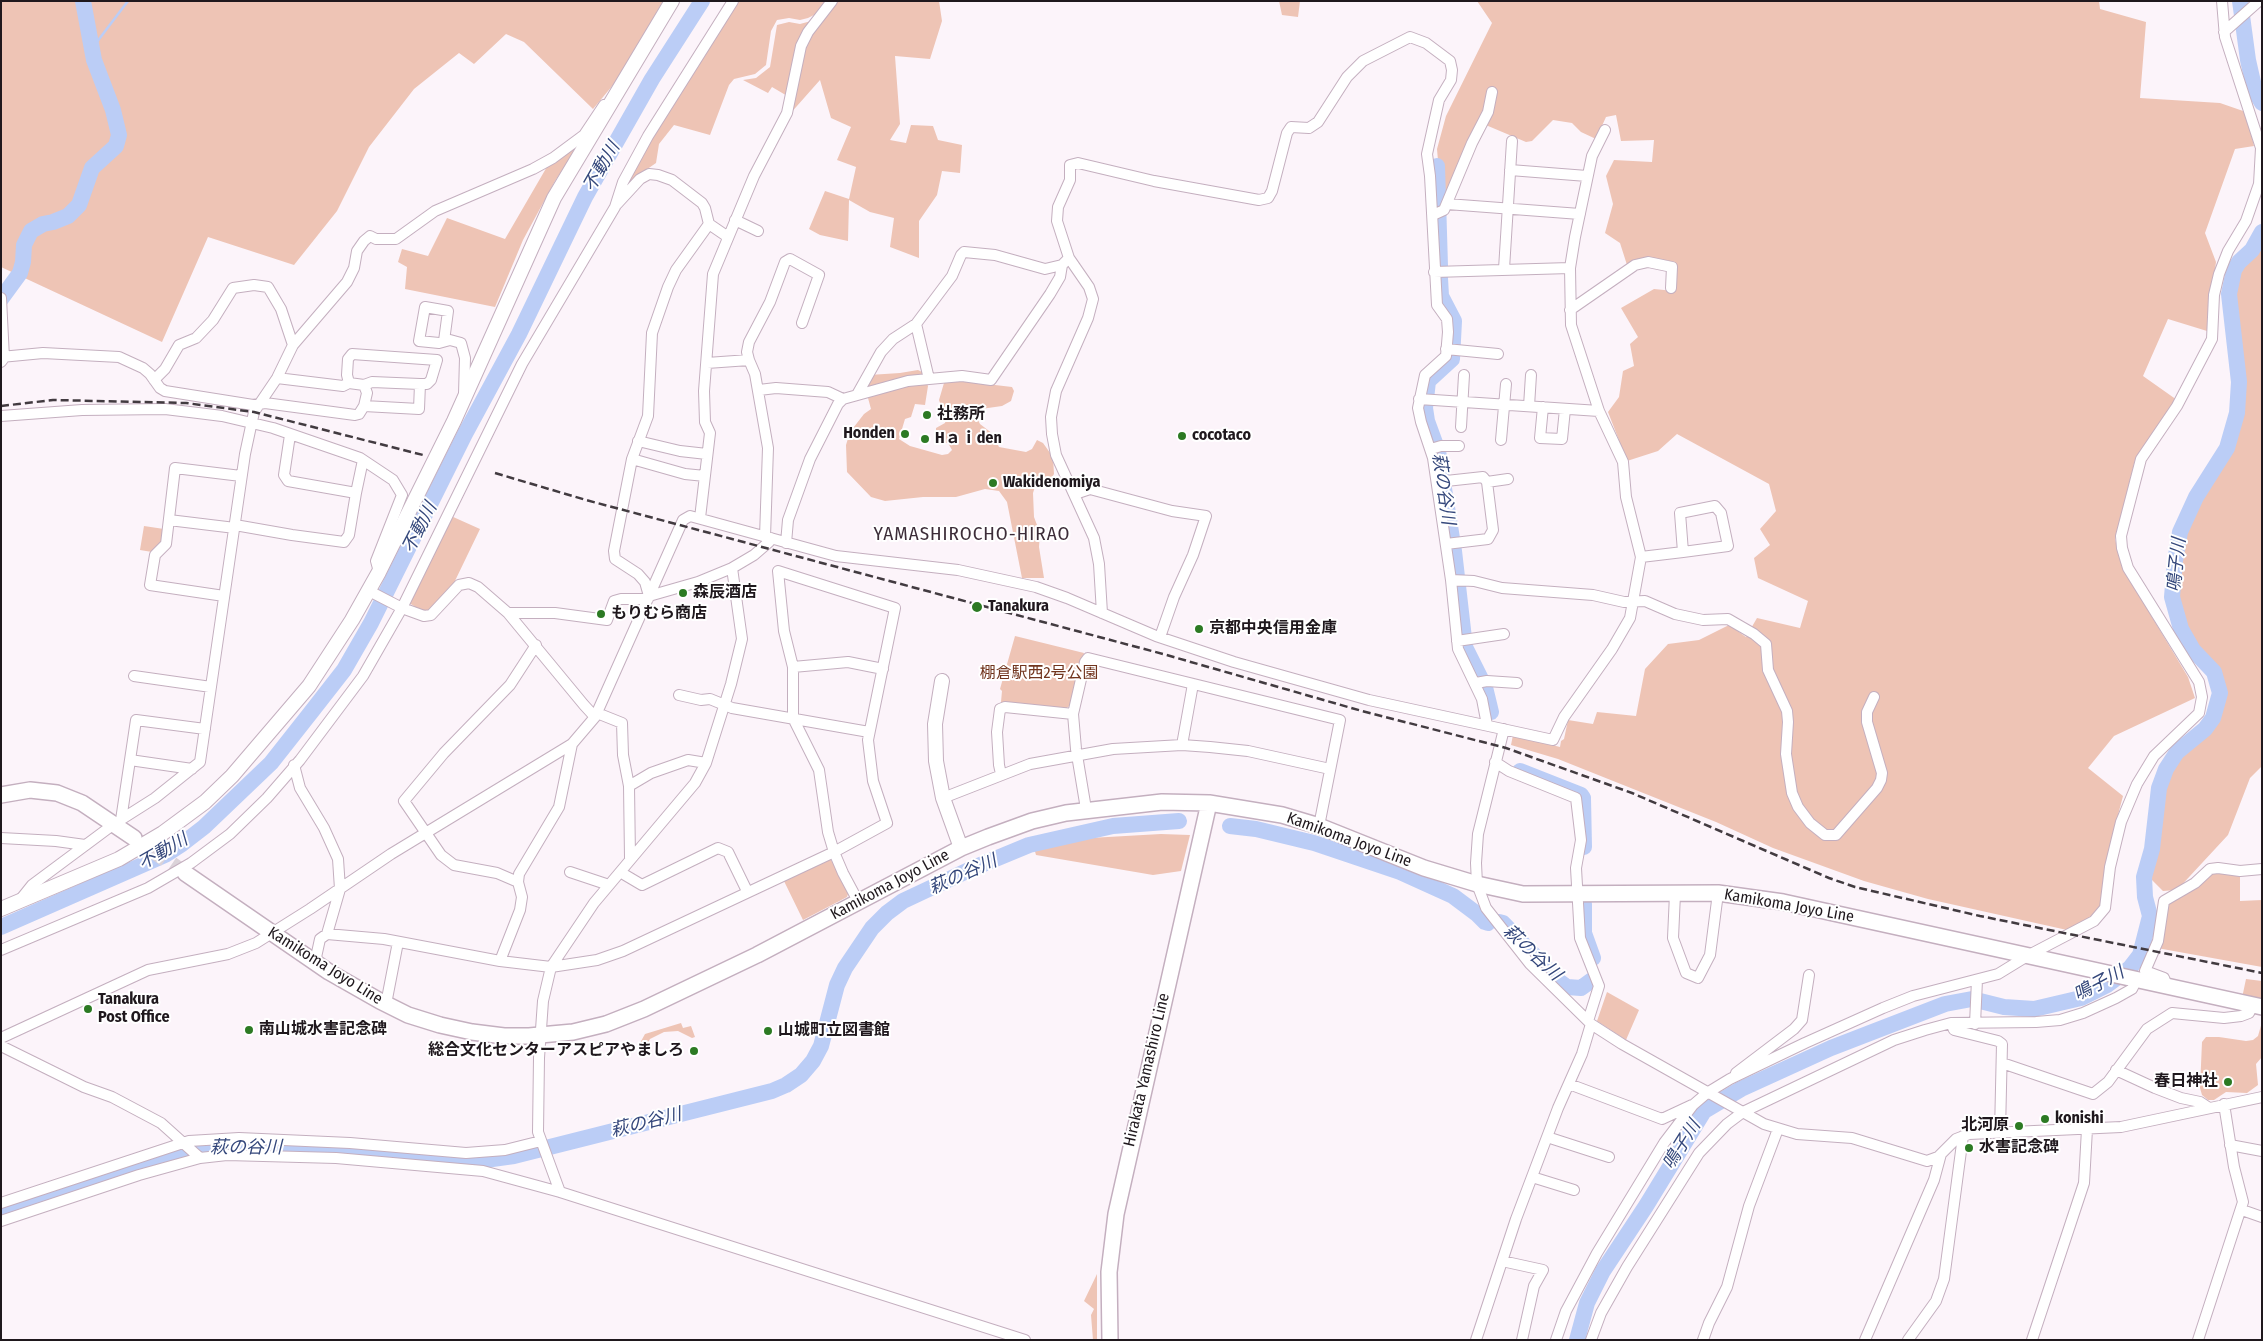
<!DOCTYPE html>
<meta charset="utf-8">
<style>
body{margin:0}
#map{position:relative;width:2263px;height:1341px;overflow:hidden;background:#fcf4fa;font-family:"Fira Sans Condensed",sans-serif}
canvas{display:block}
.frame{position:absolute;inset:0;border:2px solid #1f181d;pointer-events:none}
</style>
<div id="map">
<canvas width="2263" height="1341"></canvas>
<div class="frame"></div>
</div>
<script>
const ctx = document.querySelector('canvas').getContext('2d');
ctx.lineJoin = 'round';
function fill(path, color) { ctx.fillStyle = color; ctx.fill(path, 'evenodd'); }
const poly = rows => new Path2D(rows.map(r => 'M' + r).join(''));
function trace(path, color, width, dash) { ctx.strokeStyle = color; ctx.lineWidth = width; ctx.lineCap = dash ? 'butt' : 'round'; ctx.setLineDash(dash || []); ctx.stroke(path); }
function drawText(font, color, halo, rows, align = 'center') {
  ctx.font = font + ' "Fira Sans Condensed","Noto Sans JP",sans-serif'; ctx.lineWidth = 4; ctx.setLineDash([]); ctx.textBaseline = 'middle'; ctx.strokeStyle = halo; ctx.fillStyle = color; for (const [text, x, y, turn = 0] of rows) {
    ctx.save(); ctx.translate(x, y); ctx.rotate((+turn || 0) * Math.PI / 180); ctx.textAlign = isNaN(turn) ? turn : align; if (halo) ctx.strokeText(text, 0, 0); ctx.fillText(text, 0, 0); ctx.restore();
  }
}
const green = poly([
 [1,1,663,1,618,79,593,109,524,42,506,34,474,64,459,53,414,89,369,147,337,211,294,265,208,237,162,342,1,267],
 [738,1,828,1,816,14,808,18,800,20,789,18,777,20,771,31,766,65,755,74,734,79,729,85,710,135,674,125,659,144,656,163,643,172,623,196,627,184,652,138],
 [836,1,939,1,942,21,930,59,895,56,900,124,890,140,906,143,911,125,933,126,938,140,962,145,960,173,942,171,937,195,919,221,919,258,890,247,894,218,870,212,849,200,848,241,820,235,809,229,825,191,849,199,856,167,837,160,851,127,831,118,820,80,789,115,804,47],
 [1279,1,1300,1,1298,17,1282,15],
 [1477,1,2099,1,2100,9,2146,22,2140,98,2220,103,2246,112,2254,146,2235,149,2205,233,2216,262,2207,331,2168,319,2143,376,2177,400,2135,460,2115,539,2122,567,2188,677,2195,698,2114,736,2088,768,2123,796,2109,849,2100,907,2089,920,2067,930,1928,899,1864,881,1773,848,1716,822,1558,759,1511,745,1513,735,1560,747,1561,741,1564,739,1568,720,1593,724,1597,712,1636,716,1645,669,1668,644,1699,640,1729,625,1746,637,1757,618,1800,628,1808,601,1758,578,1754,558,1770,545,1760,529,1776,511,1769,484,1677,434,1658,451,1627,461,1608,412,1619,397,1623,371,1634,366,1630,344,1638,337,1621,308,1654,289,1674,291,1675,262,1647,257,1627,265,1620,243,1605,233,1613,204,1606,176,1614,160,1652,162,1654,140,1621,141,1616,115,1606,117,1596,139,1581,132,1572,123,1553,120,1532,141,1526,142,1481,123,1447,195,1441,196,1437,149,1446,116,1492,23],
 [815,20,789,97,772,87,768,93,743,80,756,78,770,67,777,25,789,22,800,24],
 [580,143,555,181,523,240,495,307,405,289,407,267,398,262,402,249,428,256,447,218,505,239,548,165],
 [2262,246,2262,766,2250,778,2228,835,2177,890,2163,891,2150,878,2158,850,2165,790,2171,771,2181,756,2210,733,2218,720,2226,693,2220,669,2198,646,2187,626,2178,596,2181,562,2186,534,2202,500,2233,450,2243,415,2245,382,2235,294,2239,272],
 [918,370,922,372,928,386,925,405,915,404,911,417,905,419,899,439,910,446,942,455,948,454,952,450,948,443,942,442,936,437,936,428,945,423,946,420,939,400,944,383,953,380,1012,387,1014,391,1011,401,1002,406,981,409,977,418,980,424,993,434,999,447,1026,452,1032,449,1037,440,1043,443,1053,457,1054,474,1052,477,1038,477,1033,493,1034,517,1040,533,1039,547,1044,578,1022,578,1007,502,999,491,985,489,956,497,923,497,885,501,871,497,847,472,846,445,850,432,864,414,871,409,865,387,869,375,900,373],
 [451,516,480,529,453,585,429,613,424,613,408,602],
 [144,526,164,529,162,544,152,552,140,550],
 [1015,636,1084,653,1071,705,1065,709,1001,702,1002,691,1000,689],
 [1161,834,1190,835,1181,871,1153,875,1036,855,1034,848,1090,838],
 [826,859,831,860,849,891,847,897,803,920,783,879],
 [2211,871,2240,873,2240,901,2262,900,2262,967,2157,948,2165,905],
 [2246,979,2262,981,2262,1002,2242,998],
 [1607,992,1639,1010,1626,1040,1597,1021],
 [2262,1022,2262,1057,2256,1064,2258,1085,2247,1093,2226,1092,2214,1100,2208,1100,2202,1095,2200,1088,2202,1042,2206,1037,2219,1037,2246,1041,2253,1040,2258,1036],
 [681,1023,683,1028,691,1026,695,1037,692,1038,678,1031,664,1032,650,1039,642,1053,640,1043,645,1034],
 [1097,1274,1097,1340,1093,1340,1091,1315,1094,1309,1084,1301]
]);
const stream = poly([
 [93,47,128,1]
]);
const river = poly([
 [2240,1,2248,60,2255,91,2262,103],
 [1437,166,1440,266],
 [1440,278,1441,296,1454,321,1452,359,1428,381,1425,408,1427,421,1438,451,1454,551,1465,647,1485,687,1491,712],
 [1,299,20,273,23,262,24,245,31,231,43,224,53,222,68,216,79,205,92,168,116,146,119,135,113,110,94,60,83,1],
 [1520,771,1581,795,1583,798,1584,847],
 [1230,826,1256,829,1314,843,1400,872,1453,896,1477,914,1485,922,1488,923],
 [1584,904,1584,933,1593,958],
 [1499,922,1503,923,1560,982,1567,987,1581,988,1592,980],
 [1,927,165,855,182,844,204,827,271,763,312,711,344,670,371,623,465,434,519,334,585,197,652,79,702,1],
 [1,1213,196,1148,213,1146,292,1148,404,1155,452,1160,485,1160,514,1156,772,1091,786,1085,801,1075,813,1061,821,1046,837,985,845,968,872,928,887,913,903,901,971,869,1029,845,1113,826,1179,821],
 [1577,1340,1587,1303,1603,1271,1646,1206,1704,1111,1741,1089,1831,1048,1945,1004,1972,999,2004,1007,2034,1009,2081,998,2107,985,2130,968,2140,955,2150,916,2145,897,2144,877,2152,849,2159,788,2166,769,2177,752,2205,729,2213,718,2220,693,2214,672,2193,650,2181,629,2172,597,2175,561,2180,532,2196,497,2227,448,2237,413,2239,382,2229,294,2234,270,2239,262,2252,250,2262,232]
]);
const primaryTunnel = poly([
 [134,838,185,873]
]);
const street = poly([
 [2224,32,2259,1],
 [1510,170,1587,176],
 [617,204,640,179,649,174,658,175,672,180,702,203,705,208,709,224],
 [1447,204,1580,214],
 [1433,215,1444,210,1472,143,1488,112,1492,92],
 [735,220,758,231],
 [728,237,709,224,676,270,668,287,652,333,648,416,632,459,614,551,615,559,638,574,645,582,649,596,698,582,732,568],
 [1504,269,1512,141],
 [1434,272,1570,268],
 [1,298,4,358,1,362],
 [1570,310,1635,265,1648,262,1672,267,1671,288],
 [916,324,929,379],
 [444,341,448,311,425,307,419,341,439,343,450,340,461,343,465,358,464,394],
 [1446,349,1498,354],
 [1,357,43,353,119,357,143,368,150,374,160,388,165,391,253,405,265,403,355,415,359,414,364,406,419,409,420,384,372,382,364,385,349,383,343,386,277,378],
 [749,360,747,352,749,342,770,302,785,262,790,259,819,275,802,323],
 [707,363,749,360,755,374,768,448,765,537],
 [154,380,165,369,179,345,196,338,213,320,233,288,254,285,268,287,281,309,293,345],
 [349,383,347,375,348,359,352,354,437,360,431,380,427,384,420,384],
 [759,390,776,388,828,392,843,399],
 [858,393,881,352,893,339,916,324,952,276,961,255,964,252,995,255,1045,269,1062,265],
 [1419,399,1599,411],
 [364,406,367,393,364,385],
 [1529,406,1531,375],
 [1543,407,1540,438,1562,439,1565,409],
 [1,416,82,410,165,409,198,413,222,416,273,428,360,458,393,480,402,495,376,561,379,572],
 [1461,427,1464,375],
 [290,435,284,475,288,481,356,493,363,460],
 [1501,440,1506,384],
 [638,441,680,451,707,454],
 [1431,449,1441,446,1459,446],
 [632,459,685,474,705,476],
 [1437,482,1483,477,1487,482,1493,530,1488,539,1446,544],
 [1487,482,1508,479],
 [1075,494,1090,489,1172,511,1206,516,1193,555,1174,597,1160,637],
 [700,518,710,433,705,422,704,391,713,274,754,176,787,113,801,46,808,32,832,1],
 [169,520,235,528],
 [235,525,292,535,344,542,349,535,356,493],
 [786,543,788,520,810,459,838,404,843,399,908,381,929,379,962,376,991,380,1050,294,1060,277,1062,265,1069,258],
 [1641,557,1683,552,1728,546,1721,513,1715,506,1680,513,1683,552],
 [1451,580,1474,581,1502,588,1593,595,1624,602,1645,601,1675,614,1703,620,1728,619,1754,634,1766,644,1768,670,1787,711,1788,722,1786,754,1792,793,1798,807,1810,823,1825,835,1836,835,1877,788,1881,780,1882,773,1867,722,1867,712,1874,697],
 [373,593,402,608,424,616,431,615,459,585,469,583,478,587,508,613,584,705,595,717],
 [224,596,150,585,155,555,166,544,175,468,241,476],
 [508,613,555,613,607,620,614,601,621,599,648,599],
 [1102,613,1099,564,1094,538,1056,455,1052,434,1051,417,1056,391,1088,318,1093,299,1089,287,1069,258,1057,221,1058,207,1070,180,1070,165,1078,163,1154,181,1259,200,1268,198,1272,191,1287,133,1291,127,1309,128,1318,122,1347,77,1363,61,1410,37,1426,43,1450,61,1452,70,1451,80,1439,100,1427,154,1430,176,1437,305,1447,319,1448,332,1446,356,1425,375,1418,408,1421,422,1433,458,1451,580,1458,649,1482,699,1487,725],
 [1457,641,1504,634],
 [793,667,848,662,883,669],
 [134,676,211,687],
 [1476,683,1487,681,1517,683],
 [679,695,701,700,710,699,732,708,869,732],
 [597,713,622,723,623,755,629,786],
 [1504,729,1478,834,1476,863,1477,884,1486,908,1530,964,1591,1024,1622,1044,1764,1124,1797,1134,1852,1138,1927,1161,1938,1157,1956,1139,1969,1134,2121,1127,2262,1097],
 [1182,745,1193,684],
 [130,760,192,769],
 [1495,762,1509,771,1576,798,1581,840,1576,868,1580,938,1599,986,1588,1021],
 [294,765,300,788,324,828,338,859,340,889,327,934],
 [1001,774,999,765,997,732,1000,709,1005,707,1073,714],
 [943,798,1030,764,1113,749,1182,745,1210,747,1248,751,1330,769],
 [1086,809,1076,749,1073,714,1085,662,1088,658,1340,720,1319,826],
 [121,820,136,720,205,729],
 [1,838,56,841,85,845],
 [630,858,629,786,651,773,688,760,706,763],
 [570,872,609,885],
 [620,872,642,885,718,848,728,852,747,891],
 [518,882,497,873,454,865,441,855,404,801,444,753,510,685,536,645],
 [1675,894,1673,938,1686,973,1698,978,1710,955,1718,893],
 [20,900,32,885,114,824,155,798,200,762,245,454,254,412,277,378,293,345,347,282,354,268,357,251,364,241,370,236,376,239,396,239,435,211,533,169,553,158,584,135,604,105],
 [1,950,148,888,191,863,230,834,267,798,300,760,363,676,402,608,522,364,615,207,623,182,648,136,733,1],
 [500,961,520,910,522,897,518,882,519,874,559,807,572,744],
 [315,962,320,939,327,934,384,939,500,961,551,967,597,960,623,951,721,905,834,852,887,823,873,781,868,740,895,608,778,571,784,631,793,667,793,718,819,770,828,832,834,852,843,873,859,903],
 [2167,986,2164,978,2145,971,2158,941,2164,901,2195,883,2210,869,2218,868,2240,871,2262,869],
 [386,1004,398,942],
 [1951,1023,1954,1030,1998,1041,2002,1044,2000,1132],
 [1975,1024,1977,980],
 [1,1038,148,970,228,954,256,943,310,909,391,854,572,744,595,717,683,520,690,516,836,556,958,570,1036,587,1067,598,1156,636,1234,662,1369,700,1553,740,1564,717,1612,649,1630,618,1641,557,1626,497,1623,462,1599,411,1571,325,1570,268,1575,237,1592,156,1605,130],
 [1,1046,84,1087,112,1097,161,1123,200,1158,227,1155,336,1158,483,1171,560,1192,1025,1340],
 [2002,1063,2093,1094,2108,1082,2147,1029,2172,1013,2224,1018,2241,1016,2249,1013,2253,1005],
 [2116,1070,2155,1088,2181,1098,2200,1102,2209,1108],
 [1736,1073,1794,1029,1802,1020,1809,975],
 [1569,1084,1662,1119,1692,1105],
 [1547,1137,1609,1157],
 [2230,1145,2262,1151],
 [1532,1177,1574,1190],
 [560,1192,538,1132,539,1058,543,1001,551,967,594,903,695,783,706,763,731,684,742,639,732,568,754,555,769,542,771,538],
 [1,1203,189,1141,239,1138,350,1143,466,1153,505,1150,541,1141],
 [2242,1210,2262,1217],
 [1,1221,139,1175,200,1158],
 [1502,1261,1543,1270,1534,1286,1522,1340],
 [1476,1340,1516,1219,1558,1108,1582,1054,1591,1024],
 [1556,1340,1566,1311,1597,1253,1664,1143,1693,1105,1707,1093,1730,1079,1805,1043,1883,1008,1913,996,1998,974,2029,955,2094,921,2105,908,2110,867,2121,822,2137,784,2154,756,2199,713,2202,697,2199,682,2128,568,2122,548,2121,536,2141,459,2177,406,2212,339,2214,295,2219,274,2228,251,2246,221,2259,184,2261,148,2225,37,2222,1],
 [1591,1340,1601,1313,1627,1267,1699,1153,1727,1124,1743,1112,1894,1040,1925,1030,1951,1023,2036,1022,2060,1020,2083,1013,2116,998,2132,989,2137,979],
 [1703,1340,1709,1323,1727,1287,1749,1206,1778,1129],
 [1865,1340,1934,1180,1941,1154],
 [1908,1340,1936,1301,1944,1279,1963,1136],
 [2032,1340,2084,1183,2087,1129],
 [2198,1340,2243,1202,2234,1167,2224,1104]
]);
const secondary = poly([
 [942,681,935,724,936,761,943,798,961,848],
 [1,909,119,859,163,833,205,802,232,776,309,686,352,620,379,572,454,421,554,198,672,1]
]);
const primary = poly([
 [1,795,30,790,57,793,82,803,134,838],
 [185,873,329,972,380,1001,408,1015,440,1025,472,1032,504,1036,529,1036,573,1032,606,1024,644,1009,757,955,961,848,988,837,1032,821,1066,813,1162,802,1209,803,1282,815,1319,826,1424,868,1477,884,1523,894,1718,893,1783,902,2262,1007],
 [1110,1340,1109,1272,1116,1214,1209,803]
]);
const rail = poly([
 [1,406,53,400,186,403,254,412,423,455],
 [495,473,586,500,1163,654,1362,711,1506,748,1632,793,1829,878,1855,887,1980,916,2262,973]
]);
const markers = [
 [927,415,5,"#2c7a23"],
 [905,434,5,"#2c7a23"],
 [1182,436,5,"#2c7a23"],
 [925,439,5,"#2c7a23"],
 [993,483,5,"#2c7a23"],
 [683,593,5,"#2c7a23"],
 [977,607,6,"#2c7a23"],
 [601,614,5,"#2c7a23"],
 [1199,629,5,"#2c7a23"],
 [88,1009,5,"#2c7a23"],
 [249,1030,5,"#2c7a23"],
 [768,1031,5,"#2c7a23"],
 [694,1051,5,"#2c7a23"],
 [2228,1082,5,"#2c7a23"],
 [2045,1119,5,"#2c7a23"],
 [2019,1126,5,"#2c7a23"],
 [1969,1148,5,"#2c7a23"]
];
const poiNames = [
 ["社務所",937,415],
 ["Honden",895,434,"right"],
 ["cocotaco",1192,436],
 ["Hａｉden",935,439],
 ["Wakidenomiya",1003,483],
 ["森辰酒店",693,593],
 ["Tanakura",988,607],
 ["もりむら商店",611,614],
 ["京都中央信用金庫",1209,629],
 ["Tanakura",98,1000],
 ["Post Office",98,1018],
 ["南山城水害記念碑",259,1030],
 ["山城町立図書館",778,1031],
 ["総合文化センターアスピアやましろ",684,1051,"right"],
 ["春日神社",2218,1082,"right"],
 ["konishi",2055,1119],
 ["北河原",2009,1126,"right"],
 ["水害記念碑",1979,1148]
];
const parkNames = [
 ["棚倉駅西2号公園",1039,674]
];
const streetNames = [
 ["Kamikoma Joyo Line",1349,840,20],
 ["Kamikoma Joyo Line",890,885,-28],
 ["Kamikoma Joyo Line",1789,906,10],
 ["Kamikoma Joyo Line",325,966,32],
 ["Hirakata Yamashiro Line",1147,1070,-77]
];
const waterNames = [
 ["不動川",602,167,-60],
 ["萩の谷川",1443,489,82],
 ["不動川",420,528,-63],
 ["鳴子川",2177,565,-84],
 ["不動川",163,852,-30],
 ["萩の谷川",963,875,-24],
 ["萩の谷川",1532,953,43],
 ["鳴子川",2099,984,-28],
 ["萩の谷川",646,1123,-14],
 ["鳴子川",1682,1145,-58],
 ["萩の谷川",246,1148]
];
const quarterNames = [
 ["YAMASHIROCHO-HIRAO",972,535]
];
fill(green, '#eec4b5');
trace(stream, '#bbcdf6', 2.5);
trace(river, '#bbcdf6', 16);
trace(primaryTunnel, '#dbd3d9', 15, [15, 8]);
trace(street, '#c4afbf', 12);
trace(secondary, '#c4afbf', 16);
trace(primary, '#c4afbf', 18);
trace(street, '#fff', 10);
trace(secondary, '#fff', 14);
trace(primary, '#fff', 15);
trace(rail, '#423b40', 2.5, [8, 4]);
for (const [x, y, r, color] of markers) { const dot = new Path2D(); dot.arc(x, y, r, 0, 2 * Math.PI); ctx.fillStyle = color; ctx.fill(dot); trace(dot, '#fff', 2); }
drawText('bold 16px', '#1f181d', '#fff', poiNames, 'left');
drawText('16px', '#71351e', '#fff', parkNames);
drawText('16px', '#1f181d', '#fff', streetNames);
drawText('italic 18px', '#34477b', '#fff', waterNames);
ctx.letterSpacing = '1px';
drawText('19px', '#3c2c38', '#fff', quarterNames);
ctx.letterSpacing = '0px';
</script>
